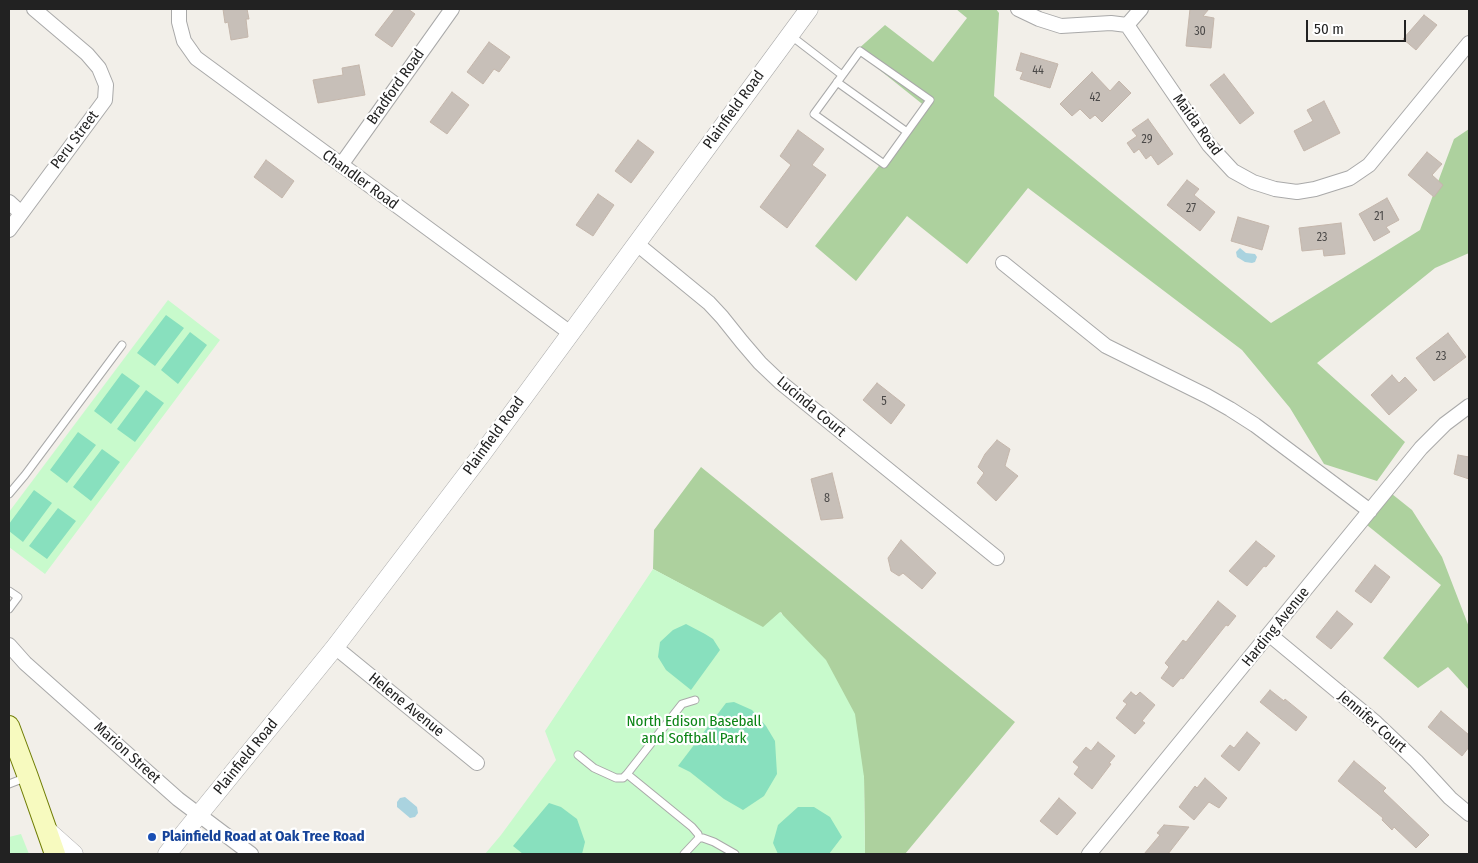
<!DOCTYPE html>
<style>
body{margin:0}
#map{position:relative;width:1478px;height:863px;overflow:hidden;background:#f2efe9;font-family:"Fira Sans Condensed",sans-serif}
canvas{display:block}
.frame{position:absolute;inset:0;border:10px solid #222;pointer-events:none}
.scale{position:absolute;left:1306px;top:20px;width:100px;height:22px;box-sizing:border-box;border:2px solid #222;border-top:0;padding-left:6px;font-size:15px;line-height:18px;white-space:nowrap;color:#222;-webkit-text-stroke:4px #fff;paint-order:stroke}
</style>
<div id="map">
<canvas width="1478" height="863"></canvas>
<div class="frame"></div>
<div class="scale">50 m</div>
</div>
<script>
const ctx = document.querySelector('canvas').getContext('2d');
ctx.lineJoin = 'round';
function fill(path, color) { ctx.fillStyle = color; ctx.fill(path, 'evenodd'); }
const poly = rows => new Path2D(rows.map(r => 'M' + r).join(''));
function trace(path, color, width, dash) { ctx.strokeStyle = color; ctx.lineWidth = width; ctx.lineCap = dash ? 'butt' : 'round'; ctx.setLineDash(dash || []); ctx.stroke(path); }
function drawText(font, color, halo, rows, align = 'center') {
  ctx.font = font + ' "Fira Sans Condensed",sans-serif'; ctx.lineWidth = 4.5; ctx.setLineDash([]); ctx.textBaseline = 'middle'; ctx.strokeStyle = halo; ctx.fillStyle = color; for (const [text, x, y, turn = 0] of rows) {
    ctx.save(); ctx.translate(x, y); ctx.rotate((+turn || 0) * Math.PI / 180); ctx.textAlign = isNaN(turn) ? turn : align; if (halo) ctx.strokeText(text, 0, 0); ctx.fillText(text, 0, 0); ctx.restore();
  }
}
const forest = poly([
 [956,9,996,9,999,13,994,96,1271,323,1420,230,1454,139,1469,129,1469,253,1435,268,1317,363,1405,442,1377,481,1324,464,1290,408,1242,350,1028,188,967,264,907,216,856,281,815,246,926,107,856,51,885,25,933,62,967,18],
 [701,467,1015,722,905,854,865,854,864,777,781,612,763,628,653,569,654,530],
 [1387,490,1412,510,1442,557,1469,627,1469,690,1448,667,1418,688,1383,658,1441,585,1362,521]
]);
const park = poly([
 [168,300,220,340,45,574,9,547,9,512],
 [653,569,763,627,780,612,826,660,855,714,864,777,865,854,485,854,501,835,556,760,545,731],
 [21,834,29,854,9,854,9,837]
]);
const pitch = poly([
 [166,315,184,328,155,366,137,353],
 [190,332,207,345,178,384,161,370],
 [122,373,140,386,111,424,94,411],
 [146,390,164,403,135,442,117,429],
 [78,432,96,445,67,483,50,470],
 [102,449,120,462,91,501,73,487],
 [34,490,52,503,23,542,9,531,9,524],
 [58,508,76,521,47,559,29,546],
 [686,624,705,634,713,639,720,650,691,690,666,670,658,657,660,642,673,630],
 [734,702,752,710,766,726,775,741,777,774,764,796,743,810,724,799,690,772,678,766,726,703],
 [549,803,561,807,577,819,585,842,582,854,523,854,513,846],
 [798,807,814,807,830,817,842,837,829,854,778,854,773,843,778,825]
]);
const water = poly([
 [1240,248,1246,253,1255,254,1257,257,1255,262,1252,263,1245,262,1237,257,1236,252],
 [405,797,417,807,418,813,415,817,410,818,397,807,397,802,400,798]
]);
const building = poly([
 [223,9,247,9,249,19,246,19,248,37,231,40,228,22,225,23,223,9],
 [395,9,408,9,415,14,392,47,375,35,395,9],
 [1190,9,1209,9,1203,16,1214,18,1211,48,1186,46,1190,9],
 [1424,15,1437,25,1416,50,1403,39,1424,15],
 [489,42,510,57,499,72,494,69,483,84,467,72,489,42],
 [1021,53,1058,64,1050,88,1020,79,1023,72,1016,70,1021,53],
 [359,65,365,95,318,103,313,80,343,75,342,68,359,65],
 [1092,72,1110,91,1119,81,1131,93,1102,122,1095,115,1090,119,1080,109,1072,116,1060,104,1092,72],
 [1224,74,1254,113,1240,124,1210,85,1224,74],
 [452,92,469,105,447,134,430,122,452,92],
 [1324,101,1340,133,1304,151,1294,131,1313,121,1307,110,1324,101],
 [1148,119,1173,154,1158,165,1151,155,1146,159,1139,149,1134,153,1127,143,1137,136,1132,130,1148,119],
 [798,130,824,149,812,165,826,175,787,228,760,207,791,165,780,156,798,130],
 [638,140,654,152,631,183,615,171,638,140],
 [1427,152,1442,164,1432,175,1443,185,1434,197,1408,175,1427,152],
 [266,160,294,181,282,198,254,177,266,160],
 [1187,180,1199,189,1194,195,1215,212,1200,231,1167,205,1187,180],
 [598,194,614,205,593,236,576,225,598,194],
 [1387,198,1399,220,1386,227,1390,232,1374,241,1359,214,1387,198],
 [1238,217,1269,226,1262,250,1231,241,1238,217],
 [1341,223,1345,254,1324,256,1323,249,1302,251,1299,228,1341,223],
 [1448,333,1466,357,1434,381,1416,358,1448,333],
 [1392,375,1399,383,1405,377,1417,390,1389,415,1371,395,1392,375],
 [877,383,905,405,891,424,863,400,877,383],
 [997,440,1010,449,1005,466,1018,476,996,501,977,483,984,473,978,467,985,454,997,440],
 [1458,455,1469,457,1469,479,1454,474,1458,455],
 [832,473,843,518,821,520,811,479,832,473],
 [901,540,936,573,922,589,903,573,899,576,891,571,888,558,901,540],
 [1256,541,1275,556,1266,567,1264,566,1247,586,1229,571,1256,541],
 [1375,565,1390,577,1371,603,1355,591,1375,565],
 [1218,601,1236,616,1228,626,1226,625,1183,679,1181,678,1173,687,1161,678,1169,667,1165,663,1183,640,1186,642,1218,601],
 [1337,611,1353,624,1331,649,1316,637,1337,611],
 [1270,690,1284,701,1285,699,1307,717,1296,731,1260,702,1270,690],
 [1131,692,1136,696,1140,692,1155,705,1142,721,1145,723,1135,734,1116,718,1127,704,1123,701,1131,692],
 [1441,711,1469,735,1469,747,1462,756,1428,727,1441,711],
 [1247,732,1260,743,1239,771,1221,756,1230,745,1234,748,1247,732],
 [1098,742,1115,756,1109,763,1111,764,1092,789,1074,774,1079,767,1073,762,1086,747,1091,751,1098,742],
 [1354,761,1386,788,1383,791,1429,835,1416,848,1394,827,1392,830,1382,820,1383,818,1338,781,1354,761],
 [1205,778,1227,798,1219,808,1209,802,1194,820,1179,807,1195,786,1197,788,1205,778],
 [1059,798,1076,813,1057,835,1040,821,1059,798],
 [1164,825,1189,827,1168,854,1144,854,1160,835,1157,833,1164,825]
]);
const service = poly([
 [790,35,842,75],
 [860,51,930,100,884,164,814,114,860,51],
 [837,82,907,132],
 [9,494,25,475,122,345],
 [9,591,18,597,9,609],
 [695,700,682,704,627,774,692,827,698,834,699,838],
 [578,755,594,768,616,778,623,778,627,774],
 [9,784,27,777],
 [684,854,699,838,703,838,714,842,735,854]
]);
const minor = poly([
 [179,9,179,22,184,41,196,58,569,332],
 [1018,9,1039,19,1061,26,1111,23,1127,25,1141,9],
 [1127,25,1209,145,1233,171,1253,182,1275,189,1297,192,1315,189,1350,178,1369,165,1469,43],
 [341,165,452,9],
 [9,202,21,213],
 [9,230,105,100,106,85,99,68,87,54,34,9],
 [637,244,709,303,722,317,742,342,760,363,780,382,997,558],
 [1003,263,1106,346,1207,396,1230,409,1255,425,1370,511],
 [1270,635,1376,723,1416,761,1450,798,1469,814],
 [9,645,25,663,178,799,251,854],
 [335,647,477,763],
 [1089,854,1421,448,1445,424,1469,406]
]);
const tertiary = poly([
 [46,829,74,854],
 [167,854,335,647,482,454,809,9]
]);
const secondary = poly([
 [9,726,28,777,55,854]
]);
const markers = [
 [152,837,5,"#1a4fb4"]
];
const numberNames = [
 ["30",1200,32],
 ["44",1038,71],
 ["42",1095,98],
 ["29",1147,140],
 ["27",1191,209],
 ["21",1379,217],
 ["23",1322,238],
 ["23",1441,357],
 ["5",884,402],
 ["8",827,499]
];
const streetNames = [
 ["Bradford Road",396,87,-55],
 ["Plainfield Road",734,110,-54],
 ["Maida Road",1197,125,54],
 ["Peru Street",75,140,-53],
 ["Chandler Road",360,180,36],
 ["Lucinda Court",811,407,40],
 ["Plainfield Road",494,436,-54],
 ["Harding Avenue",1276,627,-51],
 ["Helene Avenue",406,705,39],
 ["Jennifer Court",1372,722,41],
 ["Marion Street",127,753,42],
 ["Plainfield Road",246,757,-51]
];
const parkNames = [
 ["North Edison Baseball",694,722],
 ["and Softball Park",694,739]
];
const transitNames = [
 ["Plainfield Road at Oak Tree Road",162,837]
];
fill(forest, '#add19e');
fill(park, '#c8facc');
fill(pitch, '#88e0be');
fill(water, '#aad3df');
fill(building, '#c7bfb8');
trace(building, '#c4b6ab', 1);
trace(service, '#a9a9a9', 9);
trace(minor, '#a9a9a9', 16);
trace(tertiary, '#a9a9a9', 19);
trace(secondary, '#707d05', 22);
trace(service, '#fff', 7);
trace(minor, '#fff', 14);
trace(tertiary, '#fff', 18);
trace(secondary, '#f7fabf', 20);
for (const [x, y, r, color] of markers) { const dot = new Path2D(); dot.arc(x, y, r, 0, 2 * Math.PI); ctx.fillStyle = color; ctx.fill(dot); trace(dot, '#fff', 2); }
drawText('12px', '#4b4948', null, numberNames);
drawText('15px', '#222', '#fff', streetNames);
drawText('15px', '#0c8416', '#fff', parkNames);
drawText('bold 15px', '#164399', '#fff', transitNames, 'left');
</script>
